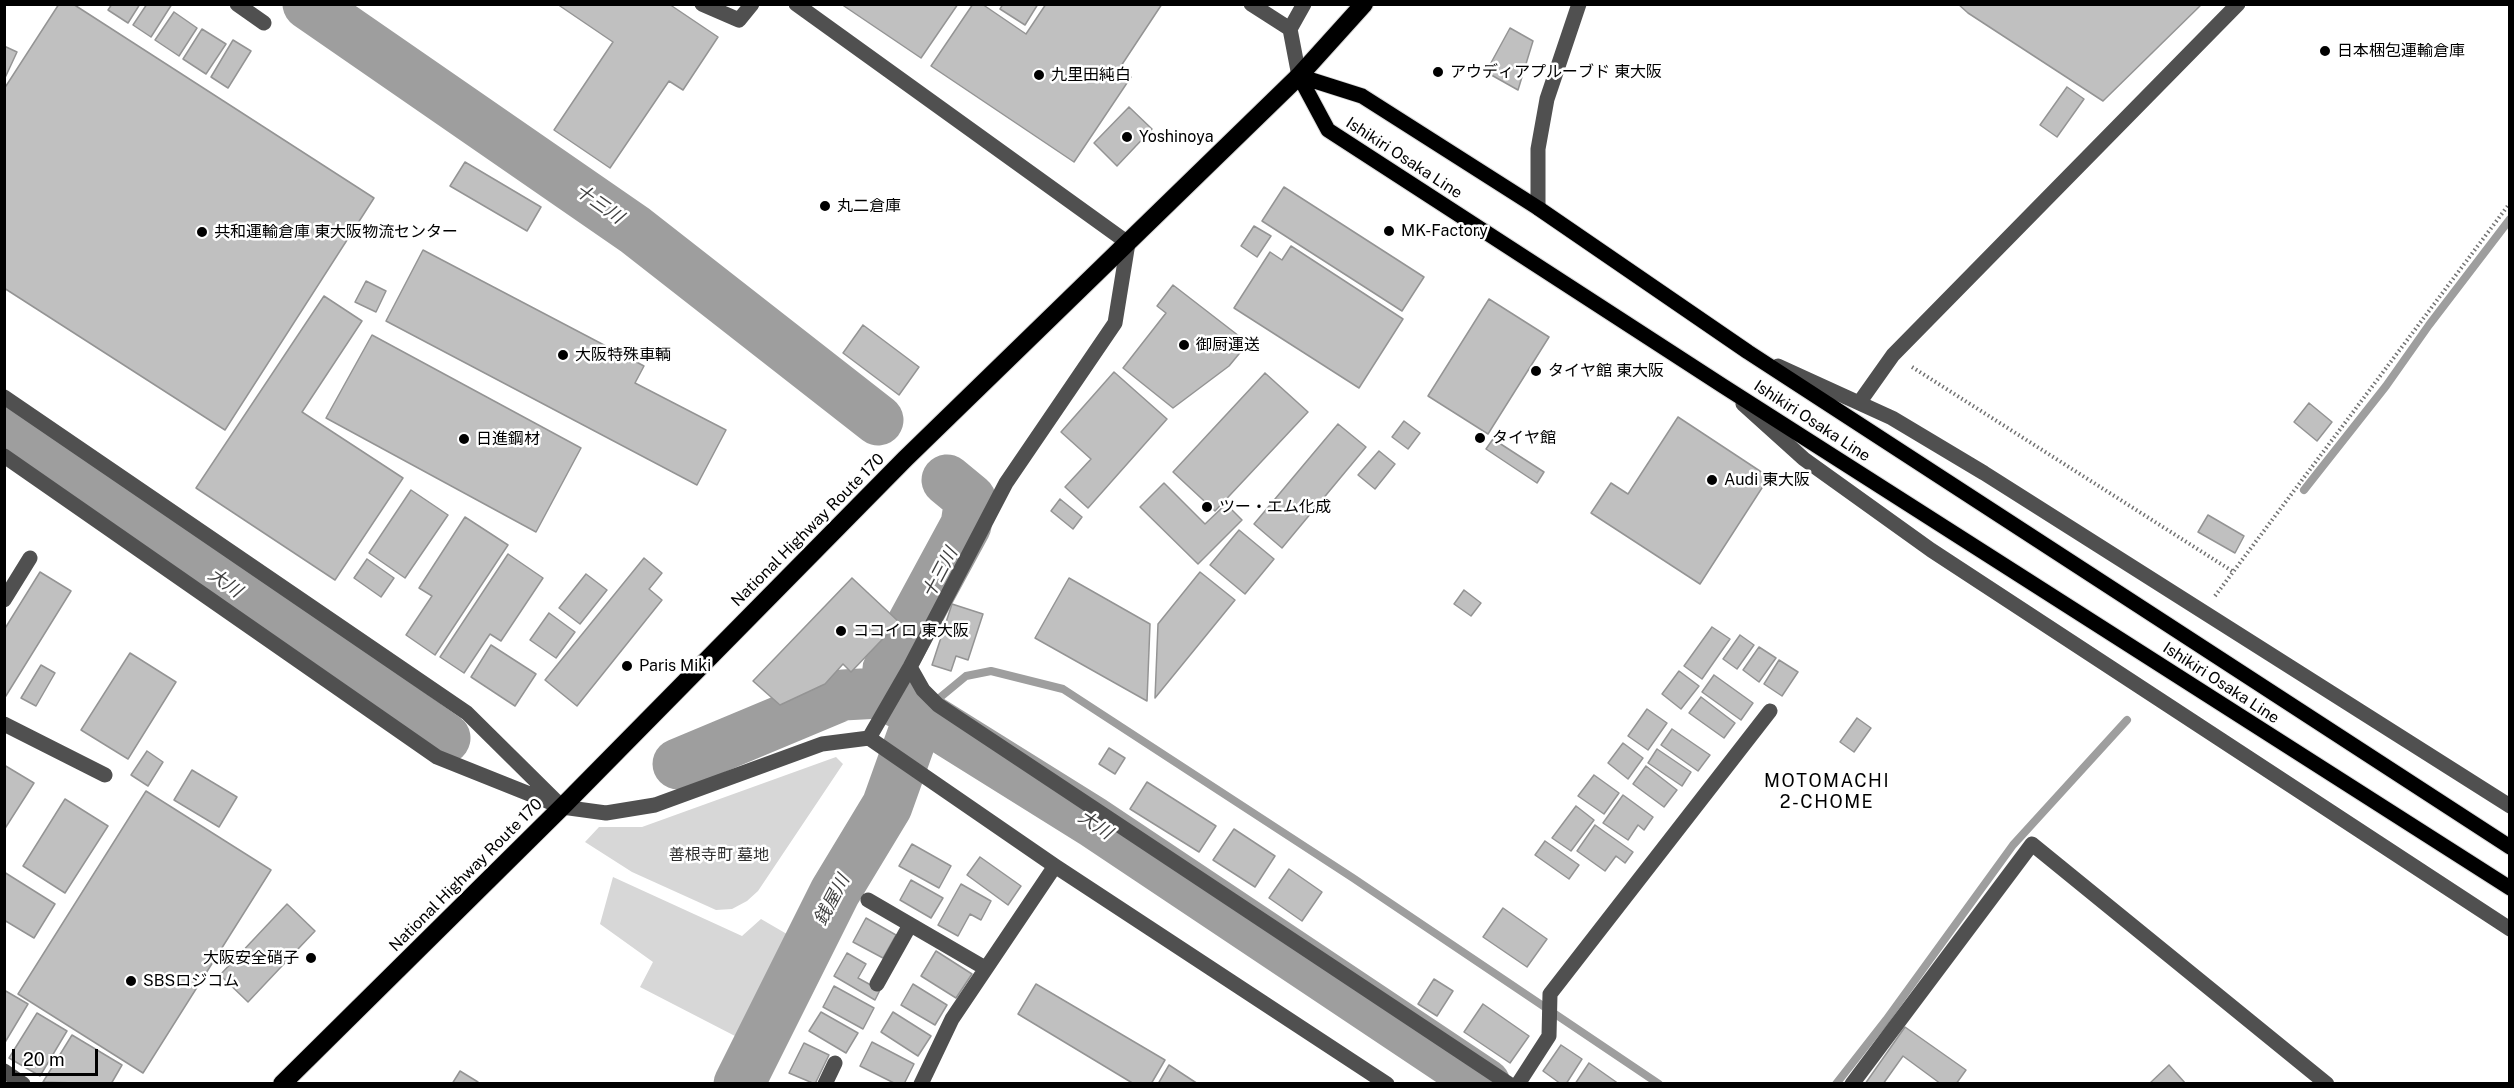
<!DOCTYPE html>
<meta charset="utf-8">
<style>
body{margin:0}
#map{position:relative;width:2514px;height:1088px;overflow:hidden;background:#fff;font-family:"Public Sans",sans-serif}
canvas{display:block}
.frame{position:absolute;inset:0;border:6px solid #000;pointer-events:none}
.scale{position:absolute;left:12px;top:1049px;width:86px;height:27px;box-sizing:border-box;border:3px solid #000;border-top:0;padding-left:8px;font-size:18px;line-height:21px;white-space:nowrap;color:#000;-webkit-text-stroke:4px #fff;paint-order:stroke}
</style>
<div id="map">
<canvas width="2514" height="1088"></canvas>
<div class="frame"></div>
<div class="scale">20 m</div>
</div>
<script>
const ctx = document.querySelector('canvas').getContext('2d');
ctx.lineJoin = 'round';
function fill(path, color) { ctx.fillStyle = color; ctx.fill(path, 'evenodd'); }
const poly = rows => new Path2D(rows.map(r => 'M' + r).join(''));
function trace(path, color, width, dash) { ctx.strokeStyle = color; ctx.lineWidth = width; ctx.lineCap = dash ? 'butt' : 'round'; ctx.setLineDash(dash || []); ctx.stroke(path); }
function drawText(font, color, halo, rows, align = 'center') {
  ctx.font = font + ' "Public Sans","Noto Sans JP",sans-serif'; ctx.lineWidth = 5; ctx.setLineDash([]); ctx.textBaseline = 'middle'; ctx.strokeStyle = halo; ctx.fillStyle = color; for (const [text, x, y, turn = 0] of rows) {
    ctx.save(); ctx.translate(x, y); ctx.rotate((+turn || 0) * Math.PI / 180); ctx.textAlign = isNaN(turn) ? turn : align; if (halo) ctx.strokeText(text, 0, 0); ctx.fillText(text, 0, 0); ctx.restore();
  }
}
const green = poly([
 [836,757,843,764,758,891,747,901,732,909,716,910,632,872,585,842,599,827,642,827],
 [613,877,742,936,761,919,792,937,735,1036,640,987,653,962,600,924]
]);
const stream = poly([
 [2304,490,2386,386,2429,325,2510,219],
 [920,714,966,676,991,671,1063,689,1353,878,1659,1084],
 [1836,1084,1886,1020,2013,845,2127,720]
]);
const river = poly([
 [308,4,635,230,878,420],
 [4,428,445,738],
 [901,704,888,669,966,525,970,499,947,480],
 [678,764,843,695,880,693,920,714,1093,822,1485,1084],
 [739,1084,835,892,887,806,920,714]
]);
const building = poly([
 [59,4,73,4,374,198,225,430,4,288,4,89,59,4],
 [112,4,140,4,128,23,108,10,112,4],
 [147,4,172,4,151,37,133,25,147,4],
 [557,4,669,4,718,37,683,90,669,81,610,168,554,130,613,42,557,4],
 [841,4,958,4,921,58,841,4],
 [973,4,982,4,1026,34,1046,4,1162,4,1119,69,1131,77,1074,162,931,66,973,4],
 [1003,4,1038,4,1025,25,1000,9,1003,4],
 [1958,4,2202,4,2103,101,1968,13,1958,4],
 [174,12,197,28,179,56,155,40,174,12],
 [1510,28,1533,41,1518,90,1486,72,1510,28],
 [202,29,226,44,206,74,183,59,202,29],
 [233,40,251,51,228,88,211,77,233,40],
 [4,46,17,52,4,80,4,46],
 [2067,87,2084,99,2057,137,2040,125,2067,87],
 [1129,107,1152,129,1117,166,1094,143,1129,107],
 [465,162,541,207,527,231,450,186,465,162],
 [1284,187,1424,277,1402,311,1262,221,1284,187],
 [1254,226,1271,236,1257,257,1241,246,1254,226],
 [1291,246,1403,319,1359,388,1234,308,1270,252,1282,260,1291,246],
 [423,250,644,366,635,383,726,430,697,485,386,321,423,250],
 [366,281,386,291,376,312,355,302,366,281],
 [1173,285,1248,343,1229,366,1173,408,1123,368,1166,313,1157,306,1173,285],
 [324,296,362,321,302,412,403,478,335,580,196,488,324,296],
 [1489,299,1549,337,1488,434,1428,396,1489,299],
 [863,325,919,367,899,395,843,353,863,325],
 [372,335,581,448,536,532,326,418,372,335],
 [1114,372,1167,419,1088,508,1065,487,1091,459,1061,432,1114,372],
 [1265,373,1308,412,1215,511,1173,472,1265,373],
 [2309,403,2332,422,2317,441,2294,422,2309,403],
 [1678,417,1769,477,1700,584,1591,513,1611,483,1628,494,1678,417],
 [1404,421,1420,433,1408,449,1392,437,1404,421],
 [1338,424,1366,447,1282,548,1254,524,1338,424],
 [1493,439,1544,472,1537,483,1486,449,1493,439],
 [1379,451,1395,464,1375,489,1358,475,1379,451],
 [1164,483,1205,524,1226,504,1242,520,1198,564,1140,507,1164,483],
 [411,490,448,515,405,578,369,553,411,490],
 [1060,499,1082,517,1073,529,1051,511,1060,499],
 [2208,515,2244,536,2235,553,2198,532,2208,515],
 [465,517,508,545,435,655,406,635,432,596,419,588,465,517],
 [1239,530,1274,559,1245,594,1210,565,1239,530],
 [508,554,543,578,501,641,490,634,464,673,440,657,508,554],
 [644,558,662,573,649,589,662,600,577,706,545,680,644,558],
 [367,559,394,578,381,597,354,578,367,559],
 [40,572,71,591,4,699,4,630,40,572],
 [1200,572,1235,600,1155,698,1158,624,1200,572],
 [586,574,607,590,580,624,559,608,586,574],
 [852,578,899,622,851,672,843,664,825,684,780,705,753,681,852,578],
 [1069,578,1150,624,1147,701,1035,638,1069,578],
 [1464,590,1481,603,1471,616,1454,604,1464,590],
 [952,604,983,614,968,660,956,656,951,671,932,665,952,604],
 [549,613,575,632,556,658,530,640,549,613],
 [1712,627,1730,639,1702,679,1684,666,1712,627],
 [1740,635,1754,645,1737,669,1723,659,1740,635],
 [491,645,536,674,515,706,471,677,491,645],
 [1759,647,1776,658,1759,682,1743,670,1759,647],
 [130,653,176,682,128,759,81,730,130,653],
 [1779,660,1798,672,1782,696,1764,684,1779,660],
 [41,665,55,673,36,706,21,698,41,665],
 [1679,671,1699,686,1681,709,1662,694,1679,671],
 [1714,675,1753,703,1741,720,1702,692,1714,675],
 [1701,697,1735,723,1724,738,1689,713,1701,697],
 [1647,709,1667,723,1648,750,1628,736,1647,709],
 [1857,718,1871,728,1854,752,1840,742,1857,718],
 [1672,729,1710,755,1698,771,1661,745,1672,729],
 [1623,743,1643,758,1628,779,1608,763,1623,743],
 [1109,748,1125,758,1115,774,1099,764,1109,748],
 [1657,749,1691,772,1682,786,1648,763,1657,749],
 [147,751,163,762,148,786,131,775,147,751],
 [4,765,34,783,4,830,4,765],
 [1646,766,1677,790,1664,807,1633,784,1646,766],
 [192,770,237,797,219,827,174,800,192,770],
 [1594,775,1619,793,1604,814,1578,796,1594,775],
 [1147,782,1216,826,1199,852,1130,809,1147,782],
 [146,791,271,870,143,1073,18,994,146,791],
 [1623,795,1653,817,1644,830,1638,825,1628,840,1603,823,1623,795],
 [65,799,108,826,65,893,23,866,65,799],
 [1576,806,1594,820,1571,851,1552,838,1576,806],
 [1595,825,1633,852,1625,863,1616,856,1605,871,1577,851,1595,825],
 [1234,829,1275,856,1255,887,1213,860,1234,829],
 [1545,841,1579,865,1569,879,1535,855,1545,841],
 [912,844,951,866,939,888,899,866,912,844],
 [980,857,1021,886,1008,905,967,875,980,857],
 [1289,869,1322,892,1302,921,1269,898,1289,869],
 [4,872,55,904,34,938,4,920,4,872],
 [911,880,943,898,931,918,900,900,911,880],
 [961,884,991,901,981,920,970,914,958,936,938,925,961,884],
 [287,904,315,931,248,1002,220,975,287,904],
 [1503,908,1547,939,1527,967,1483,937,1503,908],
 [866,918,896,935,883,958,853,942,866,918],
 [936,951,972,974,956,998,921,976,936,951],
 [847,953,866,964,858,978,880,990,875,1000,834,976,847,953],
 [1434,979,1453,991,1437,1016,1418,1004,1434,979],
 [913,984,947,1005,935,1025,901,1005,913,984],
 [1036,984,1165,1060,1151,1084,1134,1084,1018,1014,1036,984],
 [834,986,874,1008,863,1029,823,1007,834,986],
 [4,990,28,1004,4,1044,4,990],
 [1483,1004,1529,1036,1510,1063,1464,1032,1483,1004],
 [821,1012,858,1033,846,1053,809,1031,821,1012],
 [893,1012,931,1036,918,1056,881,1032,893,1012],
 [37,1013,67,1031,40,1076,9,1058,37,1013],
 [1905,1027,1966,1070,1956,1084,1941,1084,1903,1056,1883,1084,1865,1084,1905,1027],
 [72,1035,122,1065,111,1084,43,1082,72,1035],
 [872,1042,914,1064,904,1084,896,1084,860,1066,872,1042],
 [804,1043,829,1055,815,1084,789,1073,804,1043],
 [1561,1045,1582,1059,1566,1084,1561,1084,1543,1071,1561,1045],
 [1589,1063,1619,1084,1575,1084,1589,1063],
 [1169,1065,1198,1084,1158,1084,1169,1065],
 [2169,1065,2186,1084,2149,1084,2169,1065],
 [460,1071,478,1082,477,1084,452,1084,460,1071]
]);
const path = poly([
 [1912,367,2232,571],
 [2215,596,2510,203]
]);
const minor = poly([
 [237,4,264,23],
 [702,4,739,20,752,4],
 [796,4,1128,243,1115,323,1006,483,910,667,869,738],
 [1251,4,1290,29],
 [1299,76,1290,29,1304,4],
 [1538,208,1538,149,1547,99,1579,4],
 [1778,366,1892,418,1984,473,2510,806],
 [4,397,467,713,556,801],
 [1859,403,1893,355,2238,4],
 [1743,404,1804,459,1931,550,2510,929],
 [4,456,437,757,562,807,606,813,655,805,822,744,869,738,1055,866,1387,1084],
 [4,600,30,558],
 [910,667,923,690,938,705,1509,1084],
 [4,724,105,775],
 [868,900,985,968],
 [877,984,910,925],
 [4,1071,23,1084],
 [825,1084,835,1063],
 [921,1084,952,1019,1055,866],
 [1518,1084,1549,1036,1550,994,1770,711],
 [1852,1084,2032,844,2327,1084]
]);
const major = poly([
 [1299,76,1328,130,1723,386,2510,888],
 [1299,76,1362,96,1538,208,1748,352,2510,847]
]);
const highway = poly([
 [282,1084,562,807,905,459,1299,76,1364,4]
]);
const markers = [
 [2325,51,6,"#000"],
 [1438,72,6,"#000"],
 [1039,75,6,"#000"],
 [1127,137,6,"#000"],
 [825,206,6,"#000"],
 [1389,231,6,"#000"],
 [202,232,6,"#000"],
 [1184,345,6,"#000"],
 [563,355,6,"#000"],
 [1536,371,6,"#000"],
 [1480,438,6,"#000"],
 [464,439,6,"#000"],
 [1712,480,6,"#000"],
 [1207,507,6,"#000"],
 [841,631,6,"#000"],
 [627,666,6,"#000"],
 [311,958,6,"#000"],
 [131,981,6,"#000"]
];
const poiNames = [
 ["日本梱包運輸倉庫",2337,51],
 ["アウディアプルーブド 東大阪",1450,72],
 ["九里田純白",1051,75],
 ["Yoshinoya",1139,137],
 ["丸二倉庫",837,206],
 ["MK-Factory",1401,231],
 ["共和運輸倉庫 東大阪物流センター",214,232],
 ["御厨運送",1196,345],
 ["大阪特殊車輌",575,355],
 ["タイヤ館 東大阪",1548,371],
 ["タイヤ館",1492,438],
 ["日進鋼材",476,439],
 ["Audi 東大阪",1724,480],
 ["ツー・エム化成",1219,507],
 ["ココイロ 東大阪",853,631],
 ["Paris Miki",639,666],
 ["大阪安全硝子",299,958,"right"],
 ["SBSロジコム",143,981]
];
const streetNames = [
 ["Ishikiri Osaka Line",1404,158,33],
 ["Ishikiri Osaka Line",1812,421,33],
 ["National Highway Route 170",808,530,-45],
 ["Ishikiri Osaka Line",2221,683,33],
 ["National Highway Route 170",466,875,-45]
];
const parkNames = [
 ["善根寺町 墓地",719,855]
];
const waterNames = [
 ["十三川",599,204,35],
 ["十三川",940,573,-62],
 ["大川",225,583,35],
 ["大川",1095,825,33],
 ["銭屋川",832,900,-62]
];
const neighbourhoodNames = [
 ["MOTOMACHI",1827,781],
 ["2-CHOME",1827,802]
];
fill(green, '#d7d7d7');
trace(stream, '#9e9e9e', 8);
trace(river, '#9e9e9e', 51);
fill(building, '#c0c0c0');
trace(building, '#949494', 1.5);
trace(major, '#dbdbdb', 17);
trace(highway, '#dbdbdb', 20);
trace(path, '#727272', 4, [1.5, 3]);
trace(minor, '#505050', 15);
trace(major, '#000', 15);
trace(highway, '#000', 18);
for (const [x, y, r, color] of markers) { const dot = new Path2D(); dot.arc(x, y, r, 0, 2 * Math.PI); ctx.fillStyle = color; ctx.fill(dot); trace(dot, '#fff', 2); }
drawText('16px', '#000', '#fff', poiNames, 'left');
drawText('16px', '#000', '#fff', streetNames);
drawText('16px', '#2e2e2e', '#fff', parkNames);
drawText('italic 18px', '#3f3f3f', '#fff', waterNames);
ctx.letterSpacing = '1.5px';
drawText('18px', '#000', '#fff', neighbourhoodNames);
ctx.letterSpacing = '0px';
</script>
